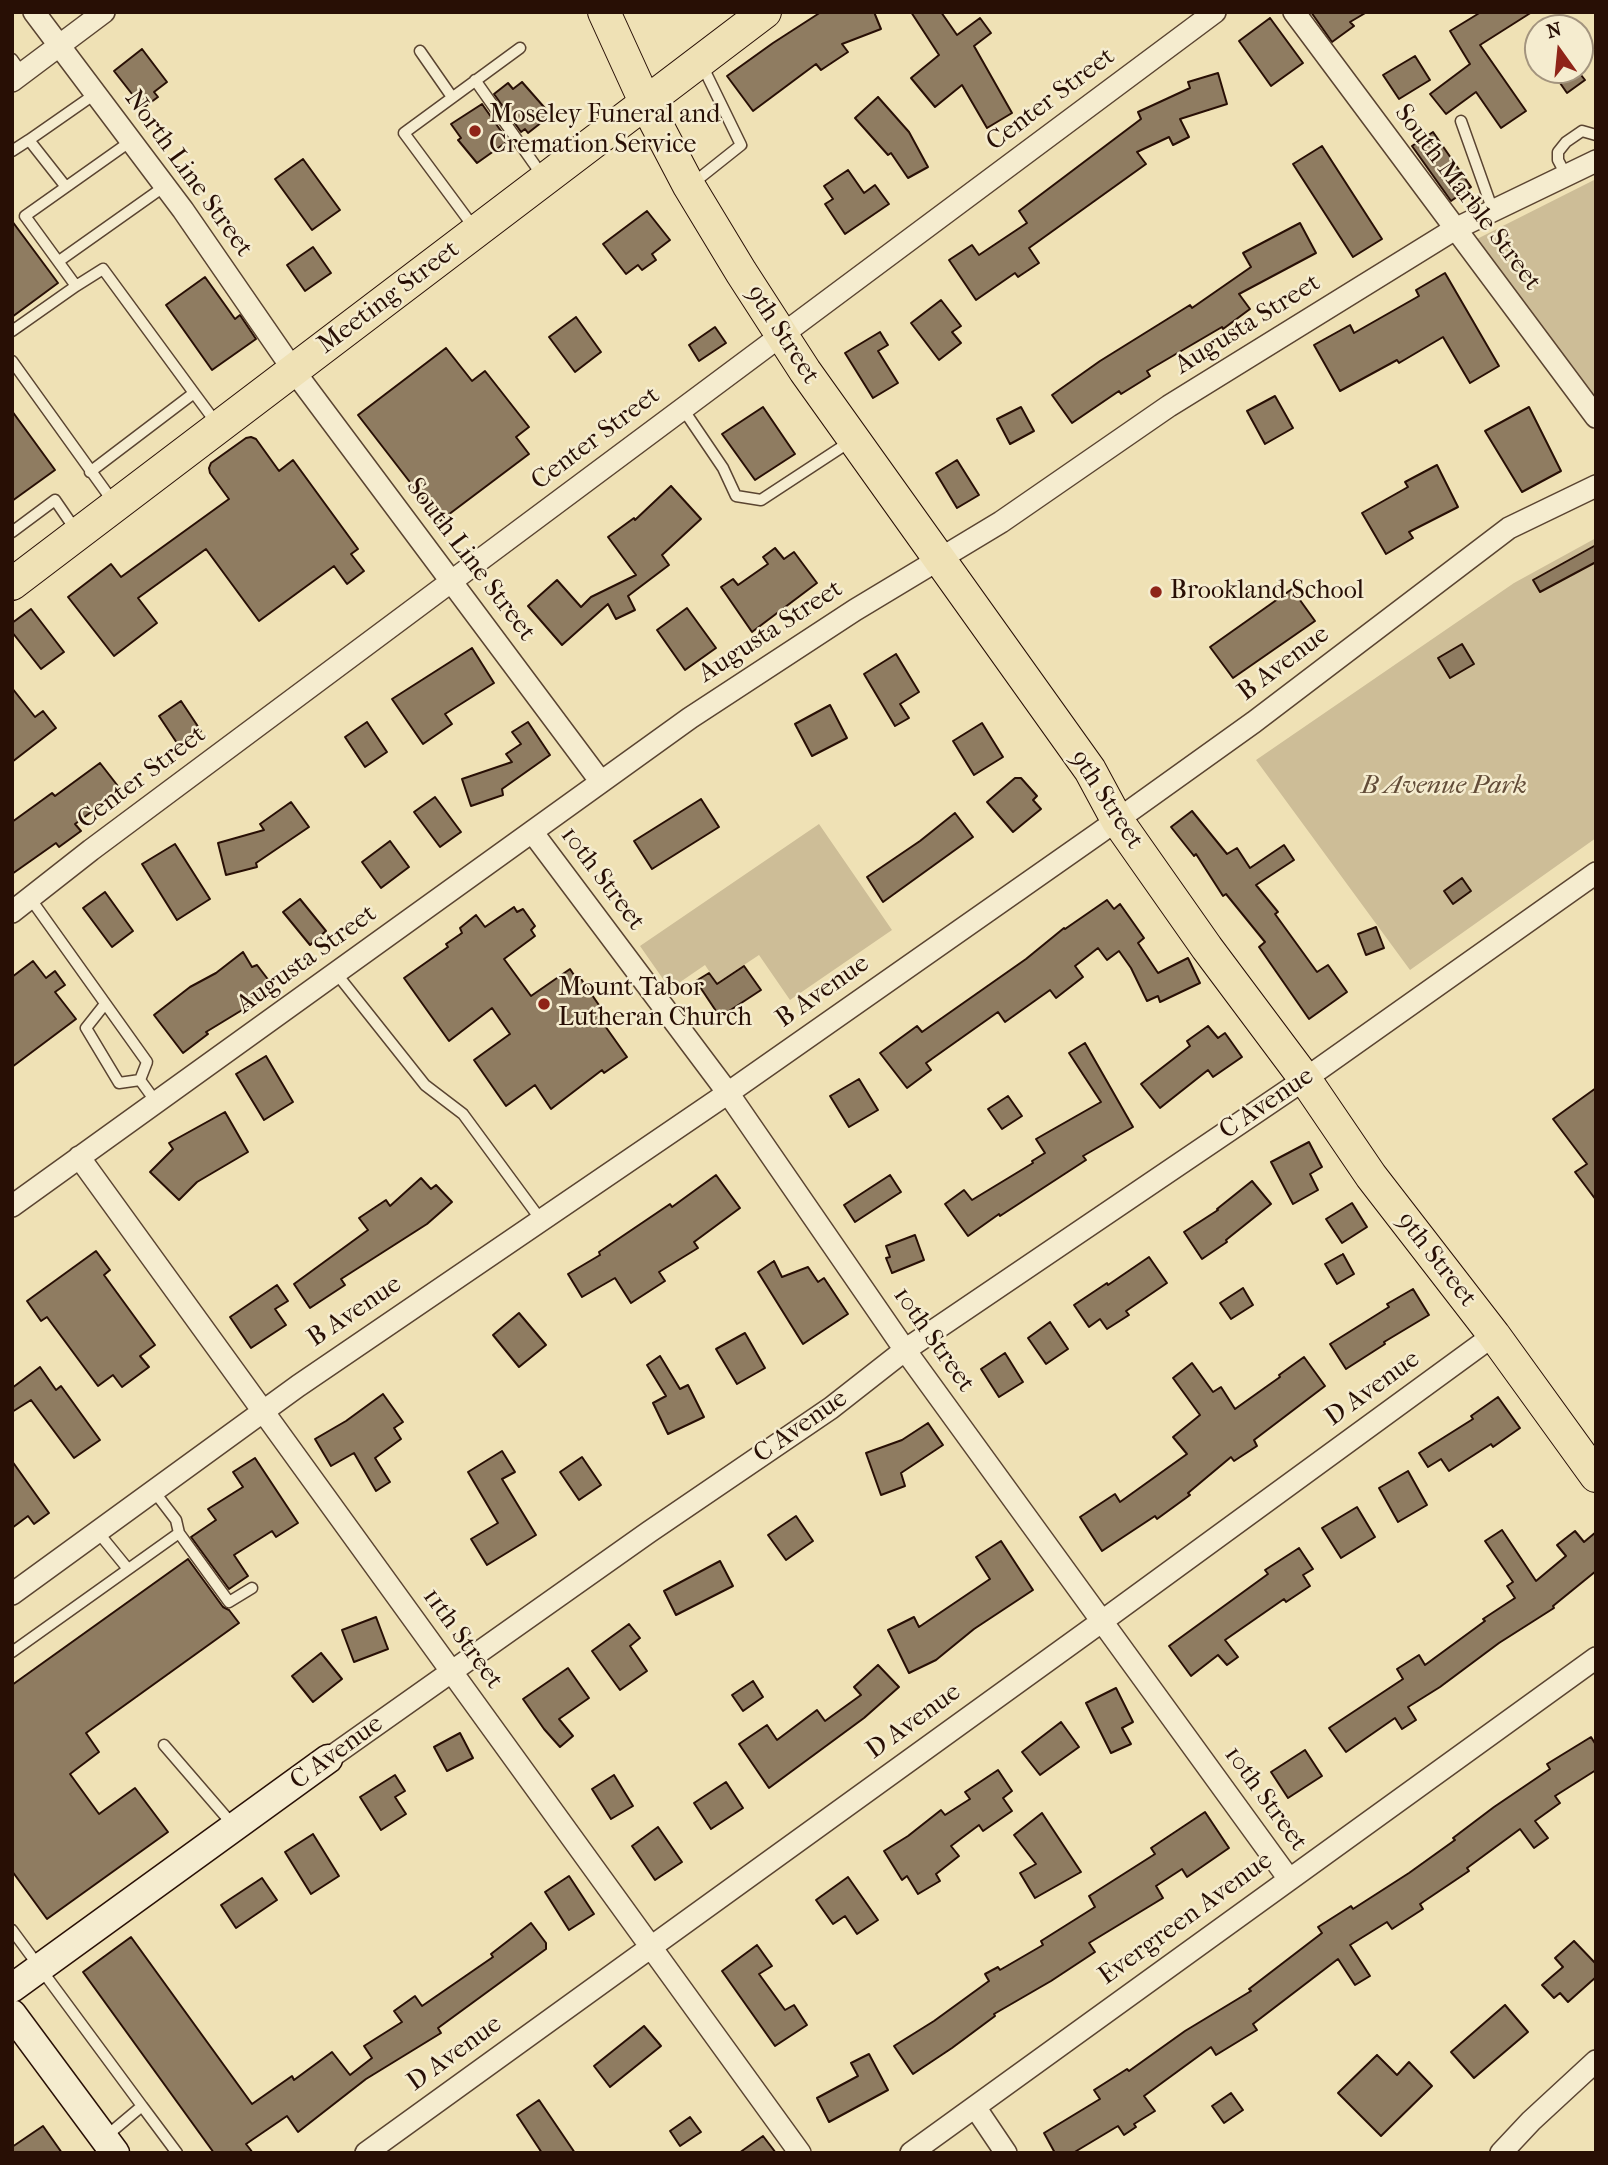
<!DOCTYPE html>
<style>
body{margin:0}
#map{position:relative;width:1608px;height:2165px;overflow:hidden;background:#efe1b5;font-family:"IM FELL French Canon",serif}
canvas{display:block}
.frame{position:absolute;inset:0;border:14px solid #280f05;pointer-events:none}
.north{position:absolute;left:1524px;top:14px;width:70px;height:70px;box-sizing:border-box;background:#f5eccf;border:2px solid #a3947e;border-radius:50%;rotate:345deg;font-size:19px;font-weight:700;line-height:28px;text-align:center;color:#280f05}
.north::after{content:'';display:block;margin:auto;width:24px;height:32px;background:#8f2418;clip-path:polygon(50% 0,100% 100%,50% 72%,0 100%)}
</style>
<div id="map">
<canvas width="1608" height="2165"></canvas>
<div class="frame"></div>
<div class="north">N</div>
</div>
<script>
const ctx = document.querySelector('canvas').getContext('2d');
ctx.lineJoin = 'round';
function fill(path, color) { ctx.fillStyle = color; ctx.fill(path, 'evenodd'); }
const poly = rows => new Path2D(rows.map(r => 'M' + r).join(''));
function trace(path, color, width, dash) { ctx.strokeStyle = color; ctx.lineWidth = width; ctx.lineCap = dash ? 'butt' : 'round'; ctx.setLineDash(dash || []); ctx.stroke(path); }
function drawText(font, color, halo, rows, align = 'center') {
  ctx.font = font + ' "IM FELL French Canon",serif'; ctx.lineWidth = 5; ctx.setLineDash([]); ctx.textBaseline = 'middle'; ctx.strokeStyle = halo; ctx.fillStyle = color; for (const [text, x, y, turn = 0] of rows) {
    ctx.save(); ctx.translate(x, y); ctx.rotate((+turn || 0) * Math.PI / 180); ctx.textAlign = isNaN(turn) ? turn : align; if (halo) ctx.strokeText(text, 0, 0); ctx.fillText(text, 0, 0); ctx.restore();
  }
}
const green = poly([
 [1596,179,1596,408,1473,241],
 [1596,538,1596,838,1410,970,1256,760,1514,583],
 [819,824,892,930,790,1000,759,955,717,983,705,965,670,989,640,946]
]);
const building = poly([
 [821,12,874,12,881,29,842,44,848,52,821,70,816,64,753,111,727,76,773,43,821,12],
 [911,12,941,12,957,35,980,18,991,33,974,46,1012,113,987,128,962,85,935,107,911,78,939,55,911,12],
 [1311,12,1367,12,1350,22,1354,26,1332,42,1311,12],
 [1481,12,1532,12,1480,45,1526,111,1501,128,1476,92,1446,114,1430,94,1470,64,1450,31,1481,12],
 [1270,18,1303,63,1271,86,1239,41,1270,18],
 [142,49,167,82,154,92,158,97,143,108,114,71,142,49],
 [1415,56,1430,80,1399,99,1383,75,1415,56],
 [1551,70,1577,70,1585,80,1567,93,1551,70],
 [1218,73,1227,104,1180,119,1189,137,1173,145,1169,137,1137,152,1146,164,1029,248,1039,263,1018,277,1015,273,976,300,949,260,972,245,979,255,1027,223,1019,211,1141,119,1138,112,1190,88,1188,82,1218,73],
 [522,82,551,115,528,133,525,129,521,132,494,94,508,83,513,89,522,82],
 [878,97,909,132,928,167,908,178,891,153,888,155,855,118,878,97],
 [482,104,508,141,477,163,458,140,461,138,451,124,482,104],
 [1433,132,1471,187,1451,201,1412,146,1433,132],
 [1322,146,1382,239,1353,257,1293,164,1322,146],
 [303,159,340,210,312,230,275,179,303,159],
 [848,170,864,193,875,185,889,204,845,234,825,204,833,199,824,186,848,170],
 [647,211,670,240,652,254,656,260,642,270,638,265,626,274,603,244,647,211],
 [12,221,58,283,12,317,12,221],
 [1300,223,1316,253,1239,294,1250,309,1223,329,1222,327,1147,371,1150,376,1121,394,1119,391,1072,423,1052,395,1100,361,1190,305,1192,308,1251,267,1243,253,1300,223],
 [313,247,331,273,305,291,287,265,313,247],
 [1445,273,1499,366,1470,383,1443,337,1399,363,1397,360,1340,391,1314,345,1350,325,1354,333,1419,296,1416,290,1445,273],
 [205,277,235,319,240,315,256,339,212,370,166,305,205,277],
 [941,300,961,326,952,332,961,343,939,360,911,323,941,300],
 [576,317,601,352,575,372,549,337,576,317],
 [715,327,726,343,699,361,689,345,715,327],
 [880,332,888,345,878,351,898,383,873,398,845,353,880,332],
 [446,348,472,381,485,371,529,427,516,437,529,454,440,521,358,415,446,348],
 [1275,396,1293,428,1265,444,1247,411,1275,396],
 [763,407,795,454,755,480,722,434,763,407],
 [1021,407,1034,431,1010,444,997,419,1021,407],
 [1529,407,1561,471,1522,492,1485,431,1529,407],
 [12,411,55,470,12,501,12,411],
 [251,437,256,439,279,471,293,460,358,549,351,554,364,571,347,584,334,566,259,621,206,549,138,598,157,623,114,656,68,597,111,564,121,577,229,499,210,473,209,468,211,463,246,438,251,437],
 [957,460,979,495,957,508,936,473,957,460],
 [1437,465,1458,507,1409,532,1413,538,1386,554,1362,513,1408,487,1405,482,1437,465],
 [671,486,701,519,662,555,669,565,628,596,635,610,616,619,608,604,562,645,528,606,557,580,581,607,591,597,636,575,608,537,634,518,635,520,671,486],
 [1596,545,1596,562,1540,592,1533,580,1596,545],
 [775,548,784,559,794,552,817,583,752,632,721,587,733,579,738,585,768,564,763,557,775,548],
 [1292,589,1315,621,1233,678,1210,647,1292,589],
 [687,608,716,648,685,670,657,630,687,608],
 [31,609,64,652,41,669,12,632,12,623,31,609],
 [1462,644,1474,664,1450,678,1438,658,1462,644],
 [472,648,494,683,445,714,452,724,423,744,392,699,472,648],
 [896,654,919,692,900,704,909,718,895,726,864,674,896,654],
 [12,688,35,717,43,711,56,728,12,762,12,688],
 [181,701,201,731,179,746,159,716,181,701],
 [830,705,847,738,812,756,795,724,830,705],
 [367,722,387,752,365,767,345,737,367,722],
 [528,722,550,755,502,789,503,795,471,806,462,779,512,762,506,754,521,744,512,732,528,722],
 [982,723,1003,757,974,775,953,741,982,723],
 [100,763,121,790,75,824,81,831,59,847,56,843,12,874,12,822,52,793,55,796,100,763],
 [1015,778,1021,778,1037,796,1033,800,1041,809,1013,832,987,802,1015,778],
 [435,797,461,832,440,847,414,812,435,797],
 [701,799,719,827,652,869,634,841,701,799],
 [291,802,309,827,256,863,257,867,226,875,218,843,264,830,260,824,291,802],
 [1192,811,1227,854,1237,848,1250,868,1284,845,1294,860,1256,885,1278,912,1275,914,1317,972,1328,965,1347,992,1309,1019,1259,947,1265,942,1226,894,1223,896,1196,854,1194,856,1171,827,1192,811],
 [955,813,973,837,883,902,867,877,920,841,955,813],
 [390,841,409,867,381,888,362,862,390,841],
 [175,844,210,899,177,920,142,864,175,844],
 [1462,878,1471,891,1453,904,1444,891,1462,878],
 [105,892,133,931,112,947,83,908,105,892],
 [300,899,326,931,310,945,283,912,300,899],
 [1107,900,1114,909,1120,904,1144,938,1138,943,1158,973,1188,958,1200,983,1160,1002,1158,996,1147,1001,1131,968,1119,951,1107,960,1098,948,1075,966,1083,977,1056,998,1050,990,1005,1022,998,1012,926,1063,931,1070,907,1088,880,1053,917,1026,922,1032,1026,959,1064,928,1065,929,1107,900],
 [514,907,517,912,523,909,535,926,531,930,535,936,504,959,531,996,570,969,576,978,579,976,603,1011,598,1016,627,1057,604,1073,602,1070,551,1109,535,1085,506,1106,474,1060,510,1034,492,1008,449,1041,404,978,448,947,446,944,462,933,460,928,476,915,485,927,514,907],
 [1376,927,1384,948,1366,955,1358,934,1376,927],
 [243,952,252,967,257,965,276,990,254,1006,252,1004,206,1032,208,1034,183,1053,154,1015,190,987,216,973,243,952],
 [33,961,46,978,55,971,65,985,55,992,76,1019,12,1067,12,977,33,961],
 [744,966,761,990,720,1017,696,981,709,973,717,984,744,966],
 [1208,1026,1218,1038,1225,1033,1242,1057,1213,1077,1208,1070,1160,1108,1141,1084,1190,1046,1187,1041,1208,1026],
 [1085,1043,1133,1127,1083,1156,1086,1160,1000,1216,999,1214,968,1236,945,1204,964,1190,972,1200,1033,1163,1032,1161,1045,1153,1036,1139,1101,1102,1069,1053,1085,1043],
 [266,1056,293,1102,264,1120,236,1074,266,1056],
 [859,1079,878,1110,849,1127,830,1096,859,1079],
 [1596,1088,1596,1200,1575,1172,1587,1164,1553,1119,1596,1088],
 [1008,1096,1022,1116,1002,1129,988,1109,1008,1096],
 [225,1112,248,1152,197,1182,179,1200,150,1172,173,1149,169,1143,225,1112],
 [1309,1142,1322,1167,1310,1174,1318,1190,1293,1204,1271,1162,1309,1142],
 [716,1175,740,1208,694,1242,698,1248,659,1272,665,1281,631,1303,615,1278,582,1297,568,1274,600,1255,599,1252,670,1204,672,1207,716,1175],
 [890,1175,901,1192,855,1222,844,1205,890,1175],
 [421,1178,431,1189,436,1185,452,1202,427,1224,341,1279,345,1285,310,1308,294,1284,368,1230,359,1218,386,1200,390,1206,421,1178],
 [1252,1181,1271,1204,1226,1240,1227,1242,1202,1259,1184,1232,1218,1210,1217,1209,1252,1181],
 [1352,1203,1367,1227,1342,1243,1326,1219,1352,1203],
 [915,1235,924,1260,892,1273,886,1258,890,1257,886,1246,915,1235],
 [96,1251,110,1270,104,1275,155,1345,140,1356,149,1367,122,1387,113,1375,98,1386,47,1317,41,1321,27,1301,96,1251],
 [1343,1254,1354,1274,1337,1284,1325,1264,1343,1254],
 [1149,1257,1167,1283,1126,1311,1129,1315,1107,1329,1100,1319,1089,1327,1074,1305,1107,1283,1108,1285,1149,1257],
 [774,1261,782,1277,808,1267,818,1282,824,1278,848,1314,803,1344,758,1272,774,1261],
 [277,1285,288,1301,275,1309,286,1325,251,1348,230,1317,277,1285],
 [1243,1288,1253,1305,1231,1319,1220,1303,1243,1288],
 [1413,1289,1429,1315,1384,1342,1385,1344,1346,1369,1330,1344,1389,1307,1387,1304,1413,1289],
 [519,1313,546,1345,519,1367,493,1335,519,1313],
 [1050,1322,1068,1349,1046,1364,1028,1338,1050,1322],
 [745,1333,765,1368,737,1384,716,1349,745,1333],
 [1005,1353,1023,1382,999,1397,981,1369,1005,1353],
 [660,1356,680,1389,688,1385,704,1417,668,1434,653,1403,666,1396,647,1365,660,1356],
 [1304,1357,1325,1386,1254,1440,1257,1446,1234,1461,1231,1457,1188,1493,1190,1495,1157,1519,1155,1516,1102,1551,1080,1517,1115,1494,1120,1502,1187,1454,1173,1437,1200,1415,1173,1378,1192,1363,1213,1392,1221,1387,1235,1409,1280,1377,1279,1375,1304,1357],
 [40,1367,56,1390,61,1386,100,1440,74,1458,31,1400,12,1412,12,1388,40,1367],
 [383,1394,403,1422,394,1428,401,1439,375,1458,390,1482,376,1491,354,1453,331,1466,315,1439,346,1421,383,1394],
 [1498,1397,1520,1428,1493,1447,1491,1444,1449,1471,1441,1459,1428,1467,1419,1453,1473,1419,1471,1416,1498,1397],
 [928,1423,943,1445,901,1473,905,1486,881,1495,866,1453,902,1440,928,1423],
 [502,1451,515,1472,502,1479,536,1535,487,1565,471,1539,498,1523,468,1472,502,1451],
 [582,1457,601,1485,579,1500,560,1472,582,1457],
 [255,1458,298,1523,276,1537,272,1531,234,1555,248,1576,229,1589,191,1537,216,1520,208,1509,243,1487,233,1472,255,1458],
 [12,1461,49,1513,34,1524,28,1516,12,1528,12,1461],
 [1408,1471,1427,1505,1398,1522,1379,1488,1408,1471],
 [1357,1507,1375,1537,1341,1558,1322,1528,1357,1507],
 [796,1516,813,1541,786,1560,768,1535,796,1516],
 [1502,1530,1536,1581,1566,1556,1557,1545,1575,1531,1584,1542,1596,1532,1596,1571,1553,1606,1554,1608,1499,1643,1440,1687,1408,1707,1416,1720,1402,1729,1395,1718,1346,1752,1329,1728,1403,1679,1397,1669,1419,1655,1425,1665,1485,1621,1483,1619,1515,1598,1507,1586,1513,1582,1485,1541,1502,1530],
 [1001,1541,1033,1590,974,1629,936,1660,909,1673,888,1630,914,1617,919,1627,990,1579,976,1557,1001,1541],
 [1299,1548,1313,1569,1303,1575,1310,1586,1286,1602,1284,1599,1225,1640,1238,1657,1227,1665,1218,1655,1191,1676,1169,1646,1268,1574,1265,1570,1299,1548],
 [188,1559,223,1607,229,1610,239,1623,86,1733,99,1752,70,1774,99,1814,135,1788,168,1832,47,1919,12,1871,12,1685,188,1559],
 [720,1561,733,1586,676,1615,664,1591,720,1561],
 [376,1617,388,1649,354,1662,342,1630,376,1617],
 [629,1624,640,1638,630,1646,647,1671,620,1690,592,1651,629,1624],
 [321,1653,342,1679,313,1702,292,1676,321,1653],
 [878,1665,899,1687,864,1718,769,1788,739,1744,767,1725,777,1740,817,1710,825,1721,861,1695,854,1687,878,1665],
 [568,1668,589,1698,559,1719,573,1736,560,1747,544,1729,523,1699,568,1668],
 [753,1681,763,1697,743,1711,732,1695,753,1681],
 [1116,1688,1133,1722,1122,1728,1131,1744,1111,1753,1086,1703,1116,1688],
 [1061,1722,1079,1747,1040,1775,1022,1752,1061,1722],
 [460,1733,473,1758,447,1771,434,1747,460,1733],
 [1591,1737,1596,1745,1596,1770,1555,1796,1560,1803,1535,1821,1548,1838,1534,1848,1520,1829,1467,1868,1469,1871,1420,1904,1423,1909,1392,1929,1387,1922,1350,1945,1370,1976,1355,1985,1338,1959,1253,2024,1257,2030,1216,2055,1211,2047,1144,2096,1155,2111,1134,2124,1136,2127,1124,2135,1118,2126,1073,2153,1055,2153,1044,2133,1100,2099,1094,2090,1127,2069,1129,2071,1185,2031,1251,1991,1249,1989,1322,1933,1318,1927,1351,1906,1353,1909,1409,1873,1455,1840,1453,1838,1494,1807,1550,1769,1547,1764,1591,1737],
 [1305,1750,1322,1776,1288,1798,1271,1772,1305,1750],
 [998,1770,1012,1791,1003,1798,1012,1811,983,1831,979,1825,951,1846,959,1856,936,1874,940,1881,918,1894,907,1876,902,1880,884,1851,908,1836,941,1810,945,1815,970,1799,965,1792,998,1770],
 [395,1775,405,1791,395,1797,406,1814,381,1830,360,1797,395,1775],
 [614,1775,633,1806,611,1819,592,1789,614,1775],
 [726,1782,743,1808,711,1829,694,1803,726,1782],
 [1205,1812,1229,1848,1187,1877,1182,1869,1156,1886,1163,1898,1089,1943,1095,1952,1051,1981,994,2014,995,2016,952,2048,913,2074,894,2046,934,2021,989,1981,985,1974,998,1967,1000,1970,1043,1945,1041,1941,1095,1907,1089,1896,1155,1854,1151,1848,1205,1812],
 [1042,1813,1081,1872,1035,1898,1020,1873,1036,1864,1014,1835,1042,1813],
 [658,1827,682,1862,655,1880,632,1846,658,1827],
 [313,1834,339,1876,311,1894,285,1852,313,1834],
 [569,1876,594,1914,569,1930,545,1892,569,1876],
 [848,1877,878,1920,857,1934,845,1916,833,1924,816,1900,848,1877],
 [262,1878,277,1900,236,1928,221,1905,262,1878],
 [531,1923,546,1943,546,1949,438,2028,441,2033,366,2079,298,2132,287,2116,246,2144,253,2153,214,2153,83,1972,131,1937,252,2104,292,2076,294,2080,332,2052,350,2075,372,2058,364,2046,402,2022,394,2011,415,1996,422,2006,493,1957,491,1954,531,1923],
 [1574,1941,1596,1964,1596,1977,1568,2002,1560,1993,1554,1998,1542,1985,1563,1967,1555,1958,1574,1941],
 [757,1945,772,1966,759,1974,785,2010,794,2005,807,2025,775,2046,722,1971,757,1945],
 [1505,2005,1528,2032,1474,2078,1451,2052,1505,2005],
 [644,2026,661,2046,610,2087,594,2066,644,2026],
 [869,2054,888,2090,829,2122,817,2098,858,2076,851,2063,869,2054],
 [1377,2055,1397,2075,1409,2062,1432,2086,1381,2136,1338,2093,1377,2055],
 [1231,2093,1243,2110,1224,2123,1212,2106,1231,2093],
 [539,2100,575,2153,542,2153,517,2115,539,2100],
 [690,2117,701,2132,680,2146,670,2131,690,2117],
 [43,2126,62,2153,12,2153,12,2147,43,2126],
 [763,2136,776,2153,739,2153,763,2136]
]);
const lane = poly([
 [420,51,452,97],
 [12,59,22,73],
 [475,80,544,178],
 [1461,121,1493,211],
 [29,140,95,94],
 [12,151,29,140,66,187,25,216,76,286,103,269,194,393,90,472],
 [1566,175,1558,160,1558,152,1566,142,1582,131,1596,135],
 [692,184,741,145,702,65],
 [66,187,131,141],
 [475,229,404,133,520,48],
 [59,261,165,186],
 [12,331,76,286],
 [12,361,114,503],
 [194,393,217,424],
 [683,409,723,468,736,496,761,500,851,441],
 [12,532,55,500,77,532],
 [30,898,147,1062,140,1080,156,1102],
 [336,973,425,1085,463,1114,541,1220],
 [105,1004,86,1028,119,1083,140,1080],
 [97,1531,128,1569],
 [179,1533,229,1602,252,1588],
 [12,1652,179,1533,176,1520,153,1490],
 [164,1745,233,1825],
 [12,1930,142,2106],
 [104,2138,142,2106,177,2153]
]);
const street = poly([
 [34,12,183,210,294,371,601,782],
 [1294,12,1596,417],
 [12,81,104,12],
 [533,833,728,1093,905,1350,1289,1879],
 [12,912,91,850,1215,12],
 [79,1157,800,2153],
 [12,1206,690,718,855,610,1001,522,1169,406,1455,229,1596,161],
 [12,1594,298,1386,728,1093,1099,833,1254,722,1509,528,1596,486],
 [328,1759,649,1532,831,1408,905,1350,1305,1079,1596,873],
 [975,2107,1006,2153],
 [366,2153,1101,1622,1494,1335],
 [911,2153,1596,1658],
 [1501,2153,1531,2121,1596,2061]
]);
const secondary = poly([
 [12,1988,328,1759],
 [12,2014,115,2153]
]);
const primary = poly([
 [604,12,646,104,689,186,741,272,805,371,1090,770,1117,820,1207,948,1305,1079,1371,1176,1494,1335,1596,1476],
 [12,584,765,12]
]);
const markers = [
 [475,131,7,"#8f2418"],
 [1156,592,7,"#8f2418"],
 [544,1004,7,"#8f2418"]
];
const streetNames = [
 ["Center Street",1051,100,-37],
 ["North Line Street",188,174,54],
 ["South Marble Street",1467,198,53],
 ["Meeting Street",389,298,-37],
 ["Augusta Street",1248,325,-32],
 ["9th Street",782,335,57],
 ["Center Street",596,439,-37],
 ["South Line Street",470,560,53],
 ["Augusta Street",771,632,-33],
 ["B Avenue",1284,664,-37],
 ["Center Street",142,778,-37],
 ["9th Street",1106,800,57],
 ["10th Street",602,879,53],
 ["Augusta Street",307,960,-36],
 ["B Avenue",823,992,-35],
 ["C Avenue",1267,1104,-34],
 ["9th Street",1436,1260,52],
 ["B Avenue",355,1312,-34],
 ["10th Street",933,1340,55],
 ["D Avenue",1373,1389,-36],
 ["C Avenue",801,1427,-35],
 ["11th Street",462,1639,54],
 ["D Avenue",914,1722,-36],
 ["C Avenue",337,1753,-36],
 ["10th Street",1265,1799,54],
 ["Evergreen Avenue",1186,1919,-36],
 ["D Avenue",455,2054,-36]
];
const poiNames = [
 ["Moseley Funeral and",489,116],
 ["Cremation Service",489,146],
 ["Brookland School",1170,592],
 ["Mount Tabor",558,989],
 ["Lutheran Church",558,1019]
];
const parkNames = [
 ["B Avenue Park",1444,787]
];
fill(green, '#cdbd97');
fill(building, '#8f7c61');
trace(building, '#280f05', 2);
trace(lane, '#5a4431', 13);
trace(street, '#5a4431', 24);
trace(secondary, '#280f05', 31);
trace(primary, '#280f05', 34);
trace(lane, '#f5eccf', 10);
trace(street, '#f5eccf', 21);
trace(secondary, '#f5eccf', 28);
trace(primary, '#efe1b5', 32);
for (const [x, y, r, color] of markers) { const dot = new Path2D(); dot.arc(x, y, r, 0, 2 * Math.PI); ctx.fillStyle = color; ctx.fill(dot); trace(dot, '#f5eccf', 2.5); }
drawText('26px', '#280f05', '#f5eccf', streetNames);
drawText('26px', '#280f05', '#f5eccf', poiNames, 'left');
drawText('italic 26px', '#624c38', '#f5eccf', parkNames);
</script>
